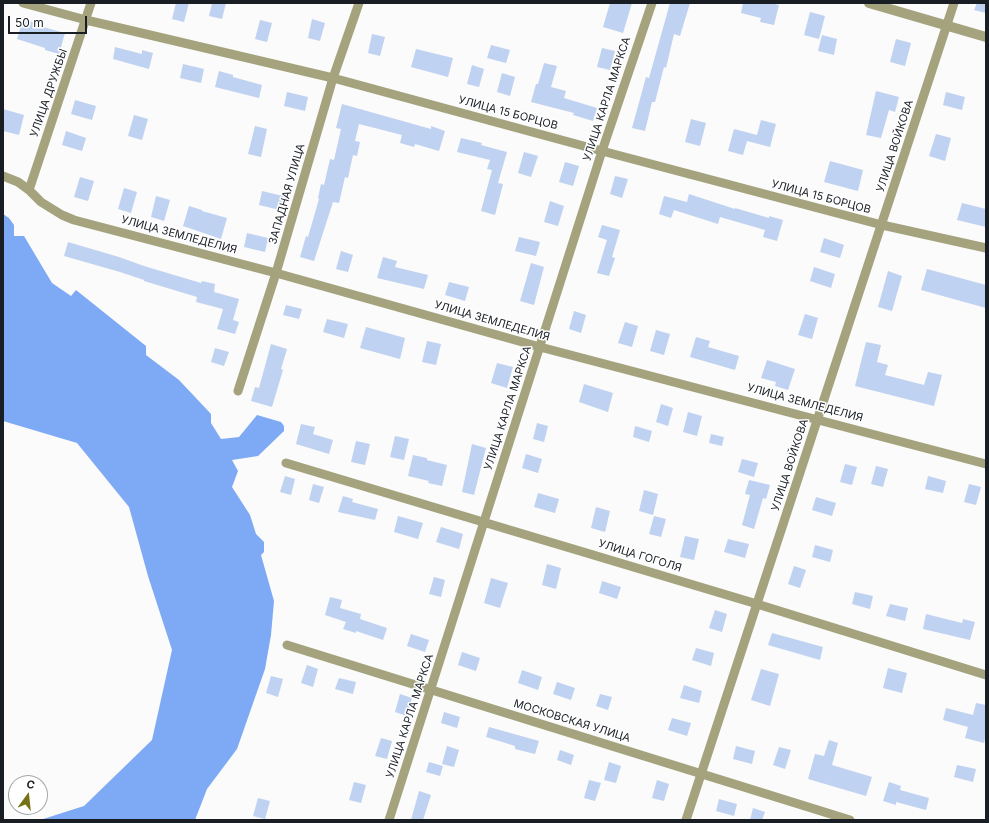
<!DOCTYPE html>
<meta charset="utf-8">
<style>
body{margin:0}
#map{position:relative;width:989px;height:823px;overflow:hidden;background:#fafbfa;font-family:Inter,sans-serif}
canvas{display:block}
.frame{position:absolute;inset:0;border:4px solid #191e25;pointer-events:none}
.north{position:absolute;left:8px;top:775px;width:40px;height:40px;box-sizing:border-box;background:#fff;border:1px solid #a3a5a8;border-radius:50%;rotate:15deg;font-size:11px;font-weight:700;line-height:16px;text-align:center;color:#191e25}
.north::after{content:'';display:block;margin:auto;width:14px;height:18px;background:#767114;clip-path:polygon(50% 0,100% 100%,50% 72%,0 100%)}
.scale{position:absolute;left:8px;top:16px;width:79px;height:18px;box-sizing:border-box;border:2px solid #191e25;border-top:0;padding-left:5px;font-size:12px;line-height:14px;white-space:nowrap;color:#191e25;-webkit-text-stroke:3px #fff;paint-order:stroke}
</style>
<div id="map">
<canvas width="989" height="823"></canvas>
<div class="frame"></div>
<div class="north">С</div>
<div class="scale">50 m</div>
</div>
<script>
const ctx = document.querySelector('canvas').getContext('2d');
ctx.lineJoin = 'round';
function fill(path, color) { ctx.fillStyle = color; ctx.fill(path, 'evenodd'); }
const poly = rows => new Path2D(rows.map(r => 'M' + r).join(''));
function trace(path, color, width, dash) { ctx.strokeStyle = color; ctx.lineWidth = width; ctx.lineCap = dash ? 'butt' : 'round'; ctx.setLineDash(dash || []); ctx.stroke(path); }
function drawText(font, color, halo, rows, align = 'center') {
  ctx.font = font + ' Inter,sans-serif'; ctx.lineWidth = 3; ctx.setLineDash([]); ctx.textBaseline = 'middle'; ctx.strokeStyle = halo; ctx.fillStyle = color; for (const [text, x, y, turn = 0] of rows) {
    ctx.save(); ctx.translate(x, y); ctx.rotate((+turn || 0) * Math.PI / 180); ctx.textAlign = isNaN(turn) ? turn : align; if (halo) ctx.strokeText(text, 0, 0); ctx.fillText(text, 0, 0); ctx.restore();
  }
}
const water = poly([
 [3,214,9,218,14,225,14,236,24,236,52,283,71,296,76,290,146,346,146,355,179,380,211,414,211,423,221,439,239,437,257,415,281,422,284,426,284,431,258,456,232,460,238,471,232,487,250,515,256,534,264,542,264,552,261,555,274,601,271,635,265,669,237,749,207,789,195,820,40,820,84,806,152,740,172,650,148,576,129,507,77,443,3,421]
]);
const building = poly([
 [176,3,189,3,184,22,172,19],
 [212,3,226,3,222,19,209,16],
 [610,3,632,3,623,33,603,27],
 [670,3,690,3,680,36,674,34,666,68,664,67,655,102,652,102,645,131,632,128,646,77,649,78],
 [743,3,770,3,779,5,774,25,760,22,761,18,741,13],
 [977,3,986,3,986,13,974,10],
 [810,12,825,16,819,39,804,35],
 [23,19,36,23,36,25,65,33,59,54,45,50,45,48,17,39],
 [312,19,325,23,320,41,308,38],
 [260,20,272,23,267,42,255,39],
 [372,34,385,37,380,56,368,53],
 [822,35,837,39,834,55,818,51],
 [896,39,911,43,905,66,890,62],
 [491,45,510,50,506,63,487,58],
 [115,47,142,54,142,50,153,53,149,69,113,59],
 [602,48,615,51,610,70,597,67],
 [416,49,453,58,448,77,411,67],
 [544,63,557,66,551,87,566,91,564,98,597,108,593,121,573,115,574,113,531,102,536,84,538,84],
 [183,64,204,69,201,83,180,78],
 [472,65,484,69,479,87,467,84],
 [219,71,233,75,233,77,262,85,259,98,215,87],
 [502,73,515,77,510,96,497,92],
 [876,91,899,97,895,112,889,110,881,138,866,135],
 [287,92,308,97,305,111,284,106],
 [946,92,965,97,962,110,943,105],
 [75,100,96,106,92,120,71,114],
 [342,104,431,129,431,126,445,131,439,151,415,144,414,147,400,143,402,135,359,124,355,141,360,142,357,156,353,155,348,178,345,177,339,203,333,202,314,261,300,257,306,236,308,237,319,199,318,198,321,184,324,185,330,159,334,160,341,129,336,128],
 [3,109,24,115,19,135,3,131],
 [134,115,148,119,142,140,128,136],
 [691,119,706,123,700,146,685,142],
 [761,120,776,124,770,147,747,141,743,155,728,151,734,129,757,135],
 [255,126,267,129,261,157,248,154],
 [66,131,86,138,82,151,62,145],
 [936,134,951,138,945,161,929,156],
 [461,138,482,143,481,145,507,152,498,183,503,184,495,215,481,211,492,170,487,169,490,160,457,152],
 [524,152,538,156,531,177,518,173],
 [830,161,863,170,858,191,824,182],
 [565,162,579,166,573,186,559,182],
 [615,176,628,179,622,198,610,194],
 [80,177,94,181,88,201,74,197],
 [124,188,137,192,131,213,118,209],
 [262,191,283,196,280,210,259,205],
 [689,194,735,209,735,208,769,218,769,216,783,220,777,241,763,237,765,230,720,217,718,224,674,210,671,218,659,214,664,196,687,202],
 [156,196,170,200,164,221,151,217],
 [550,201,564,206,558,226,544,222],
 [962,203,986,209,986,227,957,220],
 [189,206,202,210,202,211,227,218,221,239,183,226],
 [602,225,620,230,612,257,615,258,609,276,597,273,607,240,598,237],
 [247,233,268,238,265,252,244,247],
 [519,237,540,242,536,256,515,251],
 [824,238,844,245,840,258,820,252],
 [68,242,119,257,144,266,201,283,202,281,215,284,214,292,239,299,233,320,239,322,235,334,217,329,223,309,196,302,197,297,144,281,144,280,120,272,64,256],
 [341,251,353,255,348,272,336,269],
 [383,257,397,261,395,267,428,275,424,289,377,278],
 [531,263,544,267,534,305,520,301],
 [814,267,835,274,831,288,810,281],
 [927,269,986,285,986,308,921,290],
 [888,271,902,276,892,311,878,307],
 [449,282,469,287,465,301,445,295],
 [286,305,302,309,299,319,283,315],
 [574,311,586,315,581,333,569,329],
 [805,314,818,318,812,339,798,335],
 [327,319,348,324,344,338,323,332],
 [625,322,638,326,632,347,618,343],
 [366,327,405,338,400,359,360,348],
 [656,330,670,334,664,355,650,351],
 [696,337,710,341,708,347,739,356,735,370,690,357],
 [427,341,441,344,436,365,422,362],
 [866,342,881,345,877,362,888,365,885,375,924,385,928,372,942,375,934,406,855,386],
 [271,344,287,349,281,369,283,370,272,407,251,401,255,387,259,388],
 [215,348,229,352,224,366,211,362],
 [767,360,795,369,788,390,775,386,776,382,761,378],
 [497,363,513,367,507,388,491,383],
 [584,384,613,393,608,412,579,402],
 [661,404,673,408,668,426,656,422],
 [688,412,702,416,697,436,683,432],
 [537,423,548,426,544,442,533,439],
 [301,424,315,427,313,434,333,440,329,454,296,444],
 [635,426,652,431,649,442,633,437],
 [711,434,724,437,722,446,709,443],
 [395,436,409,439,404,460,390,457],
 [356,441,370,444,365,465,351,462],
 [472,444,486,448,474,495,462,492],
 [526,454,542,459,538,473,522,468],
 [413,455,427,458,427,460,447,465,442,486,428,483,429,481,408,476],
 [742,459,758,463,754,477,738,472],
 [845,464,857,467,852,485,840,482],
 [876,466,888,469,883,487,871,484],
 [285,476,295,479,291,495,280,492],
 [928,476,946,481,943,493,925,489],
 [749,480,770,485,766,499,763,498,754,529,742,525,750,495,745,494],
 [313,484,324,487,319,503,309,500],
 [969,484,981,487,976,505,964,502],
 [644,490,658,494,653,515,639,511],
 [538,493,559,499,555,513,534,507],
 [343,496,353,499,352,502,378,509,375,520,338,512],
 [816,497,836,503,832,516,812,510],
 [596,507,610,511,605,532,591,528],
 [398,516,423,523,418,539,394,532],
 [654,516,666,519,661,537,649,534],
 [441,527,463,534,459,549,436,542],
 [685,536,699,539,694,560,680,557],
 [728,539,749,544,745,558,724,552],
 [815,545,833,550,830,562,812,557],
 [547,564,561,568,556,589,542,585],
 [794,566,806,570,800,588,788,584],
 [434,577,445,580,441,597,429,594],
 [491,578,508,583,500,608,484,603],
 [602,581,621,587,617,599,599,593],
 [855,592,873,596,870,609,852,604],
 [330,597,342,600,340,608,361,614,360,619,387,628,383,640,356,631,356,633,343,629,346,622,325,615],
 [890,604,908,608,905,621,886,616],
 [715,610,727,614,722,632,709,628],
 [926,614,962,623,963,619,975,622,970,640,923,629],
 [772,633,823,647,820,660,768,645],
 [411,634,429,640,425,652,407,646],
 [696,648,714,653,711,666,692,660],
 [462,652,480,658,476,671,458,665],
 [307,665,318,669,313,687,301,683],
 [888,668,907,673,902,693,883,688],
 [761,669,779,674,770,706,751,700],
 [522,670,542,677,538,690,518,683],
 [271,676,283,679,278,697,266,693],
 [339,678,356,682,353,694,335,689],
 [557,682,575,688,571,700,553,694],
 [684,685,702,691,699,703,680,698],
 [400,694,412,698,407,716,395,712],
 [600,694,612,697,608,710,596,706],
 [976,703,986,705,986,734,984,743,965,738,968,727,943,720,946,708,973,715],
 [444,712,460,717,457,728,441,723],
 [672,718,691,723,687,736,668,730],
 [489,727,539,741,535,754,515,749,515,746,486,737],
 [381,738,392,741,387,759,375,756],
 [829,740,838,743,832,765,872,777,866,796,808,779,815,754,824,756],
 [447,746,459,750,454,767,442,764],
 [736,746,755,751,752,764,733,759],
 [779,747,791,750,785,769,773,765],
 [560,750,574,755,571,765,557,760],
 [429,762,443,766,440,776,426,772],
 [609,762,621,766,616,783,604,780],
 [957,765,976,769,973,782,954,777],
 [589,780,601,783,595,801,584,798],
 [657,780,669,784,664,801,652,798],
 [354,782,366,785,361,803,349,800],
 [889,782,901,786,900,790,929,798,926,810,896,802,896,805,883,801],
 [419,791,431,795,423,820,411,820],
 [258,798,270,801,265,819,253,816],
 [719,799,737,804,734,816,716,811],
 [753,808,765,812,762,820,750,820]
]);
const minor = poly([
 [23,3,86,20,333,78,602,151,882,225,986,248],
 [3,176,18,182,29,190,41,202,62,215,74,220,276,273,540,347,986,464],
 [29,190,91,3],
 [238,391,276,273,333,78,359,3],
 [286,463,757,604,986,675],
 [287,645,850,820],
 [389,820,602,151,652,3],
 [686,820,954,3]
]);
const tertiary = poly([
 [869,3,986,37]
]);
const streetNames = [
 ["УЛИЦА ДРУЖБЫ",49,93,-71],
 ["УЛИЦА КАРЛА МАРКСА",607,99,-72],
 ["УЛИЦА 15 БОРЦОВ",508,113,15],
 ["УЛИЦА ВОЙКОВА",895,146,-72],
 ["ЗАПАДНАЯ УЛИЦА",287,194,-74],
 ["УЛИЦА 15 БОРЦОВ",821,197,15],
 ["УЛИЦА ЗЕМЛЕДЕЛИЯ",179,235,15],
 ["УЛИЦА ЗЕМЛЕДЕЛИЯ",492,321,16],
 ["УЛИЦА ЗЕМЛЕДЕЛИЯ",805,403,15],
 ["УЛИЦА КАРЛА МАРКСА",508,408,-72],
 ["УЛИЦА ВОЙКОВА",790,465,-72],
 ["УЛИЦА ГОГОЛЯ",640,556,17],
 ["УЛИЦА КАРЛА МАРКСА",410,716,-72],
 ["МОСКОВСКАЯ УЛИЦА",572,721,17]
];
fill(water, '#7ea9f4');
fill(building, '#c0d2f1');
trace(minor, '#a4a37d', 9);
trace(tertiary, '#a4a37d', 10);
drawText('11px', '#191e25', '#fff', streetNames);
</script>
